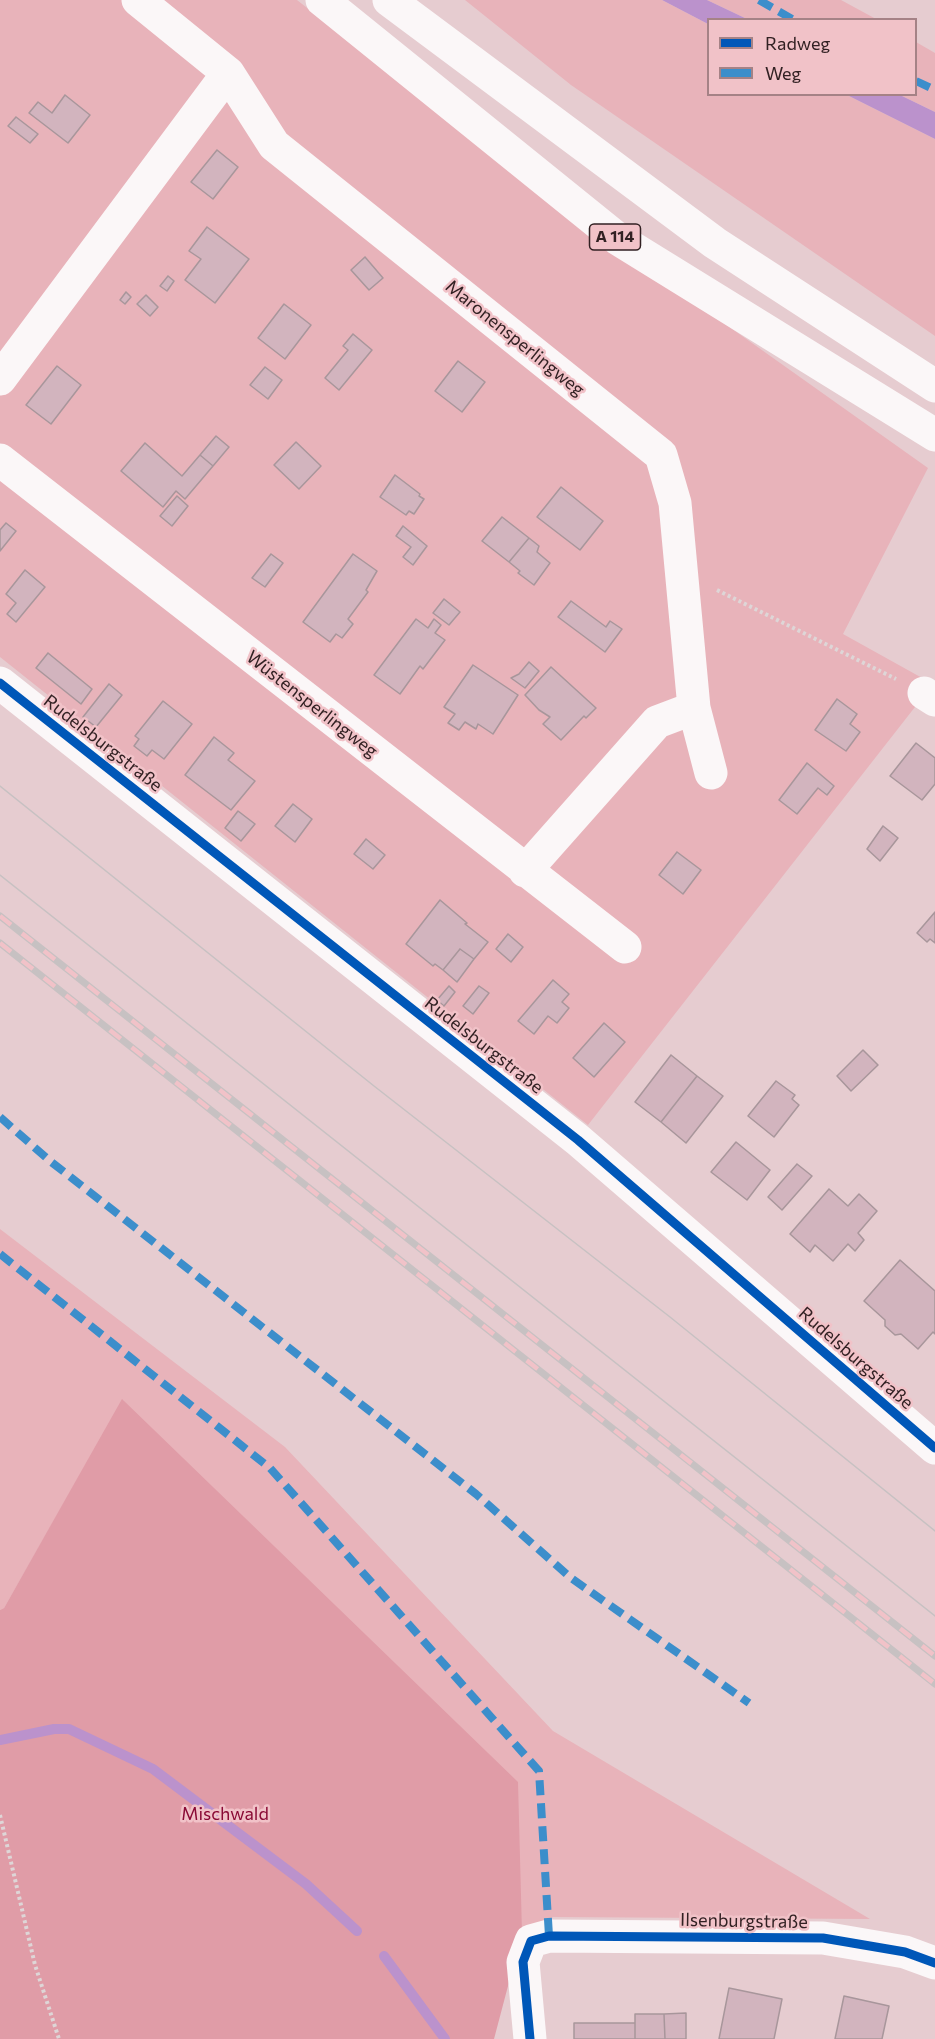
<!DOCTYPE html>
<meta charset="utf-8">
<style>
body{margin:0}
#map{position:relative;width:935px;height:2039px;overflow:hidden;background:#e6ccd0;font-family:Commissioner,sans-serif}
canvas{display:block}
.legend{position:absolute;left:707px;top:18px;width:210px;height:78px;box-sizing:border-box;background:#f1c2c8;border:2px solid #a58286;margin:0;padding:8px 10px;list-style:none;font-size:18px;color:#322123}
.legend li{display:flex;align-items:center;gap:12px;height:30px}
.legend b{width:30px;border:2px solid #a58286}
</style>
<div id="map">
<canvas width="935" height="2039"></canvas>
<ul class="legend">
<li><b style="height:8px;background:#0057b8"></b>Radweg</li>
<li><b style="height:8px;background:#3c8ecb"></b>Weg</li>
</ul>
</div>
<script>
const ctx = document.querySelector('canvas').getContext('2d');
ctx.lineJoin = 'round';
function fill(path, color) { ctx.fillStyle = color; ctx.fill(path, 'evenodd'); }
const poly = rows => new Path2D(rows.map(r => 'M' + r).join(''));
function trace(path, color, width, dash) { ctx.strokeStyle = color; ctx.lineWidth = width; ctx.lineCap = dash ? 'butt' : 'round'; ctx.setLineDash(dash || []); ctx.stroke(path); }
function drawText(font, color, halo, rows, align = 'center') {
  ctx.font = font + ' Commissioner,sans-serif'; ctx.lineWidth = 5; ctx.setLineDash([]); ctx.textBaseline = 'middle'; ctx.strokeStyle = halo; ctx.fillStyle = color; for (const [text, x, y, turn = 0] of rows) {
    ctx.save(); ctx.translate(x, y); ctx.rotate((+turn || 0) * Math.PI / 180); ctx.textAlign = isNaN(turn) ? turn : align; if (halo) ctx.strokeText(text, 0, 0); ctx.fillText(text, 0, 0); ctx.restore();
  }
}
const green = poly([
 [0,0,297,0,552,201,928,468,843,634,933,684,588,1125,0,657],
 [465,0,662,0,708,24,708,94,847,95,935,139,935,336,571,85],
 [707,0,841,0,876,19,747,19],
 [916,42,935,53,935,112,900,95,916,94],
 [0,1229,285,1447,553,1731,870,1919,553,1917,522,1933,123,1400,4,1608,0,1610]
]);
const forest = poly([
 [122,1399,518,1782,522,1933,494,2039,0,2039,0,1610,4,1608]
]);
const water = poly([
 [662,0,707,0,747,19,708,20,708,24],
 [847,95,900,95,935,112,935,139]
]);
const stream = poly([
 [0,1740,54,1729,69,1729,153,1769,306,1884,357,1931],
 [384,1956,445,2039]
]);
const building = poly([
 [65,95,90,115,68,143,29,113,38,102,52,113,65,95],
 [16,117,38,134,30,143,8,126,16,117],
 [217,150,238,167,213,199,191,182,217,150],
 [207,227,249,259,215,303,185,280,201,259,189,251,207,227],
 [365,257,383,278,369,290,351,270,365,257],
 [168,276,174,281,167,291,160,286,168,276],
 [126,292,131,297,125,304,120,300,126,292],
 [146,295,158,307,150,316,137,304,146,295],
 [284,304,311,325,285,359,258,338,284,304],
 [353,334,372,350,339,390,325,378,348,350,343,346,353,334],
 [458,361,485,382,462,412,435,391,458,361],
 [57,366,81,385,51,424,26,405,57,366],
 [265,367,282,380,268,399,250,385,265,367],
 [216,436,229,447,213,466,200,455,216,436],
 [296,442,321,466,299,489,274,465,296,442],
 [145,443,182,476,200,455,213,466,185,499,176,491,163,507,121,471,145,443],
 [395,475,420,494,419,496,424,499,414,514,409,511,406,515,380,497,395,475],
 [561,487,603,521,580,550,537,517,561,487],
 [177,496,188,506,172,526,160,516,177,496],
 [502,517,529,538,509,562,482,541,502,517],
 [6,523,16,531,0,551,0,530,6,523],
 [403,526,427,546,413,565,403,557,411,547,396,536,403,526],
 [529,538,539,546,537,552,550,563,534,585,518,573,520,571,509,562,529,538],
 [271,554,283,563,265,587,252,578,271,554],
 [353,554,377,571,366,590,368,592,348,619,353,624,342,638,336,634,330,642,303,622,353,554],
 [25,570,45,587,16,622,7,614,16,603,6,594,25,570],
 [444,599,460,612,449,625,433,613,444,599],
 [571,601,606,627,610,621,622,629,605,652,558,617,571,601],
 [416,619,428,628,434,619,441,625,435,633,445,640,423,669,420,666,400,694,374,675,416,619],
 [48,653,92,689,81,704,36,668,48,653],
 [529,662,539,671,525,688,511,678,519,674,529,662],
 [473,665,518,695,493,734,478,724,476,729,465,722,459,730,448,723,455,714,444,707,473,665],
 [551,667,596,708,586,718,584,716,561,740,543,724,550,717,539,710,525,695,551,667],
 [109,684,122,695,96,727,83,717,109,684],
 [837,699,857,714,850,724,860,732,846,751,815,730,837,699],
 [163,701,192,724,164,759,152,750,147,756,134,746,139,739,135,736,163,701],
 [214,737,234,753,228,760,255,781,231,810,185,775,214,737],
 [916,743,935,758,935,784,922,800,890,776,916,743],
 [807,763,834,786,827,795,818,788,797,814,779,800,807,763],
 [293,804,312,819,295,842,275,826,293,804],
 [238,811,255,824,241,841,225,828,238,811],
 [883,826,898,838,880,861,867,849,883,826],
 [366,839,385,855,373,869,354,854,366,839],
 [677,852,701,870,683,894,659,875,677,852],
 [440,900,467,923,465,924,488,942,474,959,460,949,443,970,435,964,433,966,406,944,440,900],
 [935,912,935,943,930,939,927,942,917,933,935,912],
 [508,934,523,947,511,962,496,949,508,934],
 [460,949,474,959,457,982,443,970,460,949],
 [553,980,569,994,562,1002,569,1008,557,1023,548,1016,534,1034,518,1021,553,980],
 [449,986,455,992,444,1006,437,1000,449,986],
 [479,986,489,993,473,1014,463,1006,479,986],
 [604,1023,625,1042,594,1077,573,1058,604,1023],
 [863,1050,878,1065,851,1091,837,1076,863,1050],
 [671,1055,697,1076,661,1122,635,1102,671,1055],
 [697,1076,723,1096,686,1143,661,1122,697,1076],
 [776,1081,795,1095,792,1099,799,1105,774,1137,748,1116,776,1081],
 [736,1142,770,1170,747,1200,711,1172,736,1142],
 [797,1164,812,1176,782,1210,768,1197,797,1164],
 [829,1189,848,1206,859,1194,877,1211,858,1233,864,1240,855,1251,848,1244,833,1261,815,1245,810,1252,790,1234,829,1189],
 [900,1260,935,1291,935,1334,933,1332,918,1349,901,1334,895,1335,885,1326,885,1320,864,1301,900,1260],
 [729,1988,782,1999,774,2039,719,2039,729,1988],
 [844,1996,889,2006,882,2039,835,2039,844,1996],
 [686,2013,686,2039,665,2039,664,2014,686,2013],
 [635,2014,664,2014,665,2039,635,2039,635,2014],
 [574,2023,635,2023,635,2039,574,2039,574,2023]
]);
const path = poly([
 [717,590,896,679],
 [0,1815,35,1965,59,2039]
]);
const minor = poly([
 [138,0,228,73,274,145,661,455,675,503,694,708,711,773],
 [0,379,228,73],
 [0,460,625,947],
 [0,683,578,1140,935,1448],
 [924,693,935,700],
 [525,871,657,722,694,708],
 [530,2039,523,1962,531,1941,549,1936,823,1938,905,1952,935,1963]
]);
const highway = poly([
 [322,0,618,239,935,435],
 [389,0,715,243,935,386]
]);
const tram = poly([
 [0,786,374,1086,670,1317,935,1531],
 [0,875,935,1616]
]);
const rail = poly([
 [0,916,935,1656],
 [0,943,935,1684]
]);
const quiet = poly([
 [759,0,794,20],
 [916,81,935,90],
 [0,1117,50,1161,476,1494,571,1578,749,1703],
 [0,1254,270,1468,539,1771,549,1936]
]);
const cycleway = poly([
 [0,683,578,1140,935,1448],
 [530,2039,523,1962,531,1941,549,1936,823,1938,905,1952,935,1963]
]);
const shields = [
 [615,237,51]
];
const shieldNames = [
 ["A 114",615,237]
];
const streetNames = [
 ["Maronensperlingweg",515,338,39],
 ["Wüstensperlingweg",312,704,38],
 ["Rudelsburgstraße",103,743,38],
 ["Rudelsburgstraße",484,1045,38],
 ["Rudelsburgstraße",856,1358,41],
 ["Ilsenburgstraße",744,1921,1]
];
const parkNames = [
 ["Mischwald",225,1814]
];
fill(green, '#e8b3ba');
fill(forest, '#e09ca7');
fill(water, '#bb92cc');
trace(stream, '#bb92cc', 10);
fill(building, '#d2b4be');
trace(building, '#a8969b', 1.5);
trace(path, '#ded6d7', 4, [3, 3]);
trace(minor, '#fbf7f8', 33);
trace(highway, '#fbf7f8', 33);
trace(tram, '#c7c1c2', 1.5);
trace(rail, '#c7c1c2', 7);
trace(rail, '#f1c2c8', 4.5, [14]);
trace(quiet, '#3c8ecb', 8, [15, 8]);
trace(cycleway, '#0057b8', 9);
for (const [x, y, w] of shields) { const box = new Path2D(); box.roundRect(x - w / 2, y - 13, w, 26, 4.5); ctx.fillStyle = '#f1c2c8'; ctx.fill(box); trace(box, '#322123', 1.5); }
drawText('bold 16px', '#322123', null, shieldNames);
drawText('18px', '#322123', '#f1c2c8', streetNames);
drawText('18px', '#8a0a35', '#f1c2c8', parkNames);
</script>
